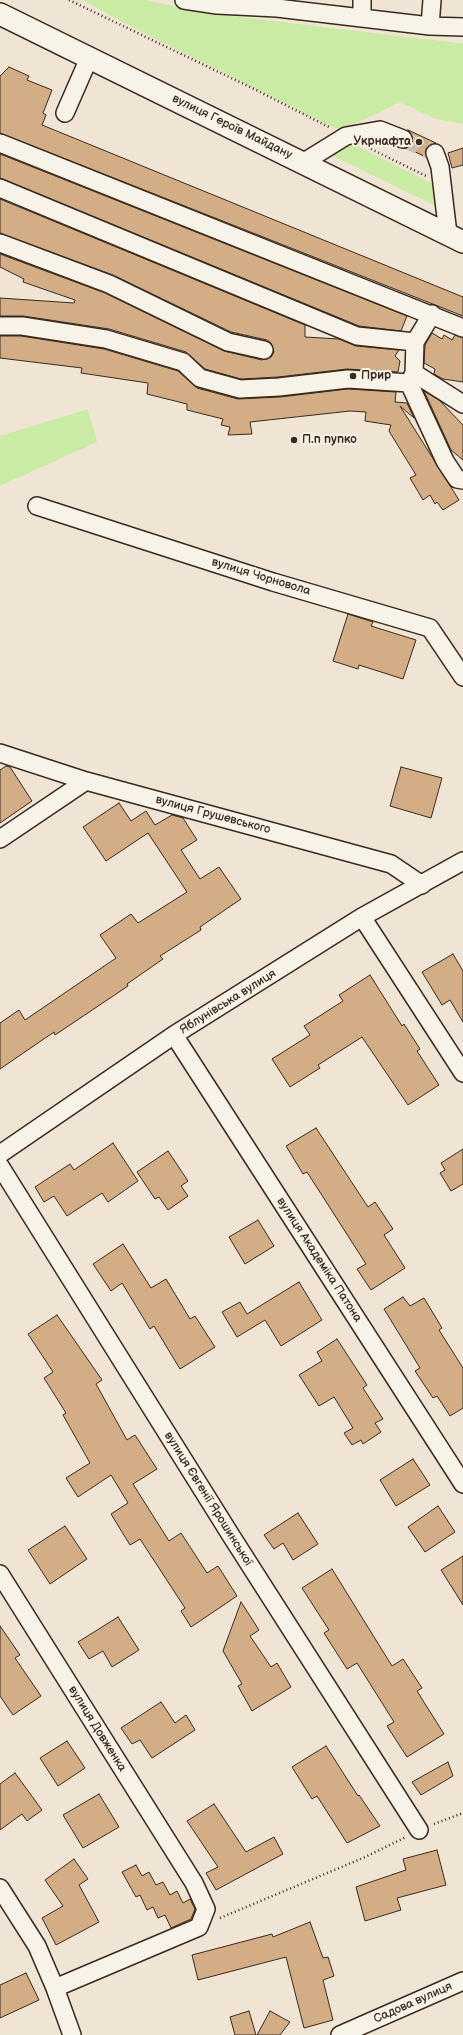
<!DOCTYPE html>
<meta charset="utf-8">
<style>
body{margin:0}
canvas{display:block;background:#f0e5d4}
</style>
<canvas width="463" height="2035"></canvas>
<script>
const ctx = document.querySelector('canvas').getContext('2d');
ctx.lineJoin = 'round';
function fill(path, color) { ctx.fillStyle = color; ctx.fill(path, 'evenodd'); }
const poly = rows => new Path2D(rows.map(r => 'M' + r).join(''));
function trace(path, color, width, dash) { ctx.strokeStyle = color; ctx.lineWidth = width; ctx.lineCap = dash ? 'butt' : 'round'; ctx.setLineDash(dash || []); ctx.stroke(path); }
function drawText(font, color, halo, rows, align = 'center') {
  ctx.font = font + ' "Balsamiq Sans",sans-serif'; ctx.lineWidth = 4; ctx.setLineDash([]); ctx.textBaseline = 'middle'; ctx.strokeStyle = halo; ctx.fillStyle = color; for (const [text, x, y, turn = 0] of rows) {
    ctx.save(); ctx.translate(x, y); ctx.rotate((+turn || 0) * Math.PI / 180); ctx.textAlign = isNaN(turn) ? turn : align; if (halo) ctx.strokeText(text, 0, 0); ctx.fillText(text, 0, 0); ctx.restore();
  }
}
const green = poly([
 [83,0,145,0,207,13,457,43,463,43,463,124,436,119,400,102,340,131,124,23],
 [353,144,435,185,438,204,436,206,333,156,342,147],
 [88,409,97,442,0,486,0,436]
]);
const building = poly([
 [9,67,29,76,27,80,52,90,43,113,46,115,42,125,463,297,463,316,0,133,0,76,9,67],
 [408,130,436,143,427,147,425,152,426,157,407,148,412,143,413,138,408,130],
 [463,148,463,165,452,168,448,153,463,148],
 [0,154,407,316,401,331,359,326,0,178,0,154],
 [0,199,305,325,305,337,339,339,356,346,399,350,395,356,400,361,398,372,347,369,278,377,241,379,205,369,186,352,109,329,23,316,0,316,0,298,74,303,75,300,23,282,24,279,0,267,0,254,105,293,224,351,262,360,271,357,274,352,271,343,267,340,231,332,113,275,0,233,0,199],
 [432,333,442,339,444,335,452,340,455,335,463,338,463,382,443,379,434,374,435,369,424,363,425,345,432,333],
 [0,336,21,336,104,349,178,371,197,388,238,399,280,397,348,389,396,392,395,402,407,403,414,418,400,406,459,500,443,510,437,502,435,504,430,495,423,500,410,478,416,475,389,431,391,425,365,421,366,412,350,411,250,422,252,434,228,435,230,427,221,425,223,419,187,410,187,404,147,394,148,383,81,373,82,368,0,358,0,336],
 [424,391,439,400,463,425,463,460,451,450,424,391],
 [348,614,373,622,371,626,416,640,403,679,359,665,358,669,333,661,348,614],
 [6,766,10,767,32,801,0,823,0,770,6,766],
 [401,767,442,778,431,818,390,806,401,767],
 [119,803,131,821,146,811,155,825,172,815,183,818,197,840,181,850,200,879,219,867,241,899,200,927,201,930,160,956,163,959,127,984,128,986,55,1035,54,1032,0,1069,0,1023,19,1010,25,1020,116,958,100,935,131,914,138,923,187,892,148,833,106,861,83,827,119,803],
 [453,954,463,971,463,1022,450,1000,442,1005,422,972,453,954],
 [370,975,402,1026,404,1024,420,1049,417,1051,439,1085,408,1105,362,1037,318,1065,320,1068,290,1087,272,1059,310,1035,304,1026,343,1001,339,995,370,975],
 [316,1128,368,1207,375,1202,393,1229,384,1235,405,1268,371,1290,357,1269,366,1264,307,1172,303,1174,286,1146,316,1128],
 [113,1143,138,1181,108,1202,102,1193,67,1216,54,1196,44,1202,35,1187,70,1164,74,1170,113,1143],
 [463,1149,463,1184,451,1191,440,1173,445,1170,441,1163,463,1149],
 [168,1151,188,1181,181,1186,188,1196,168,1210,159,1197,155,1199,137,1172,168,1151],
 [258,1220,274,1246,245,1264,229,1237,258,1220],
 [123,1244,151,1288,166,1279,190,1319,195,1316,215,1347,180,1369,154,1326,150,1329,122,1283,111,1291,93,1264,123,1244],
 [299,1282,322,1320,281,1346,265,1320,237,1337,222,1312,240,1302,247,1314,299,1282],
 [403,1297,410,1306,424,1298,442,1328,439,1330,463,1368,463,1408,450,1416,437,1396,433,1398,415,1371,420,1368,384,1309,403,1297],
 [57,1315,102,1380,96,1384,127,1440,135,1435,157,1469,133,1484,169,1541,181,1533,207,1573,218,1566,237,1596,191,1627,181,1611,185,1608,140,1539,130,1545,111,1514,128,1503,111,1475,78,1497,66,1478,90,1463,63,1415,66,1413,44,1378,53,1372,28,1334,57,1315],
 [337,1339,367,1385,363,1388,383,1419,375,1423,381,1432,363,1444,361,1440,352,1445,344,1433,353,1428,334,1397,319,1406,299,1375,322,1361,317,1352,337,1339],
 [413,1459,430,1485,396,1506,380,1480,413,1459],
 [438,1506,455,1532,425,1552,408,1527,438,1506],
 [298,1513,318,1544,293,1560,283,1543,274,1549,264,1535,298,1513],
 [65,1526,87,1559,50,1584,28,1550,65,1526],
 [463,1556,463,1605,441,1570,463,1556],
 [332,1569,392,1666,403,1659,422,1688,417,1691,444,1734,407,1757,387,1726,394,1722,357,1663,347,1669,324,1633,329,1630,302,1588,332,1569],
 [241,1602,259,1630,250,1636,271,1667,277,1663,291,1687,252,1711,238,1686,242,1684,223,1651,241,1602],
 [118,1617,139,1650,112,1667,103,1651,89,1659,78,1642,118,1617],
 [0,1626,20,1655,15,1658,41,1696,13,1715,0,1696,0,1626],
 [161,1702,175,1723,186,1715,195,1730,152,1758,140,1740,132,1744,121,1728,161,1702],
 [67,1741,85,1768,58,1786,40,1758,67,1741],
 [326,1746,358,1796,359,1795,380,1826,347,1843,317,1796,312,1799,292,1767,326,1746],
 [448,1762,453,1776,421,1795,412,1782,448,1762],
 [15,1773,42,1810,27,1821,22,1814,0,1830,0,1784,15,1773],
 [99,1794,119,1827,83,1848,63,1815,99,1794],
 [214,1804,246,1852,274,1837,283,1854,216,1890,206,1873,218,1867,187,1821,214,1804],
 [437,1850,446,1885,397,1898,401,1910,365,1921,356,1887,406,1870,403,1859,437,1850],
 [74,1859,88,1879,79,1885,99,1922,56,1945,42,1918,63,1906,45,1880,74,1859],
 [136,1865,142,1876,149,1872,156,1885,163,1882,170,1895,177,1891,183,1903,190,1899,195,1909,191,1919,171,1928,165,1915,158,1918,153,1907,147,1910,140,1895,136,1897,122,1872,136,1865],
 [310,1922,323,1958,328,1957,334,1976,323,1980,333,2020,304,2028,286,1957,198,1980,192,1955,272,1934,273,1937,310,1922],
 [26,1973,39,2000,0,2018,0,1985,26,1973],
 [249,2011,256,2035,235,2035,230,2017,249,2011],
 [270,2011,290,2022,280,2035,257,2035,270,2011]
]);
const minorTunnel = poly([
 [403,139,435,153]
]);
const path = poly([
 [69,0,252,88,329,127],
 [371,149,426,176],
 [434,1824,463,1813],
 [220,1918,363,1858,406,1837]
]);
const minor = poly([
 [184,0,217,5,277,8,430,26,432,0],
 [362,18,362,0],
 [430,26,463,27],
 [65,113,89,58],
 [0,143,463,328],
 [435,153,440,167,448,234],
 [304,162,346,136,380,130,403,139],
 [0,188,357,336,415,342],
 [0,243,109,284,228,342,264,350],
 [0,326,22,326,106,339,183,362,200,378,240,389,279,387,348,379,409,383,414,373,415,342,432,314],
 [414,373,463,404],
 [409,383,445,461,457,479,463,480],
 [37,506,273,582,430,628,463,677],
 [0,753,86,781,391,864,422,885],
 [0,839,86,781],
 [362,917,463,1073],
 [174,1035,463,1484],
 [0,1154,174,1035,362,917,463,861],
 [0,1166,230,1534,419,1830],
 [0,1574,194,1883,206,1909,199,1927,55,1988],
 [0,1888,37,1946,55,1988,72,2035],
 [340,2035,463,1981]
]);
const major = poly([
 [0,14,463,242]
]);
const markers = [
 [419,142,4,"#3b2a1e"],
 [353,376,4,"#3b2a1e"],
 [294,440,4,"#3b2a1e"]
];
const streetNames = [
 ["вулиця Героїв Майдану",232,127,26],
 ["вулиця Чорновола",261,577,17],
 ["вулиця Грушевського",213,815,15],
 ["Яблунівська вулиця",228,1002,-32],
 ["вулиця Академіка Патона",319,1260,57],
 ["вулиця Євгенії Ярошинської",208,1499,58],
 ["вулиця Довженка",97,1729,58],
 ["Садова вулиця",413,2003,-24]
];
const poiNames = [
 ["Укрнафта",411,142,"right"],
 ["Прир",361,376],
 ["П.п пупко",302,440]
];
fill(green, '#caeba3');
fill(building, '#d3ad85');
trace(building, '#3b2a1e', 1);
trace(minorTunnel, '#ccc0b0', 17, [17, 8]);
trace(minor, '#3b2a1e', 20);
trace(major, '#3b2a1e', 24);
trace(path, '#3b2a1e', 2.5, [1, 3]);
trace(minor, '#f7f3e8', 17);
trace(major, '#f7f3e8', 21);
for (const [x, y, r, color] of markers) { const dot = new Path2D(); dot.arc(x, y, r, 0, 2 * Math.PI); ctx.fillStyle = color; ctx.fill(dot); trace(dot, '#f7f3e8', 1.5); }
drawText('12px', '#3b2a1e', '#f7f3e8', streetNames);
drawText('bold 12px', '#3b2a1e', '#f7f3e8', poiNames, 'left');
</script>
